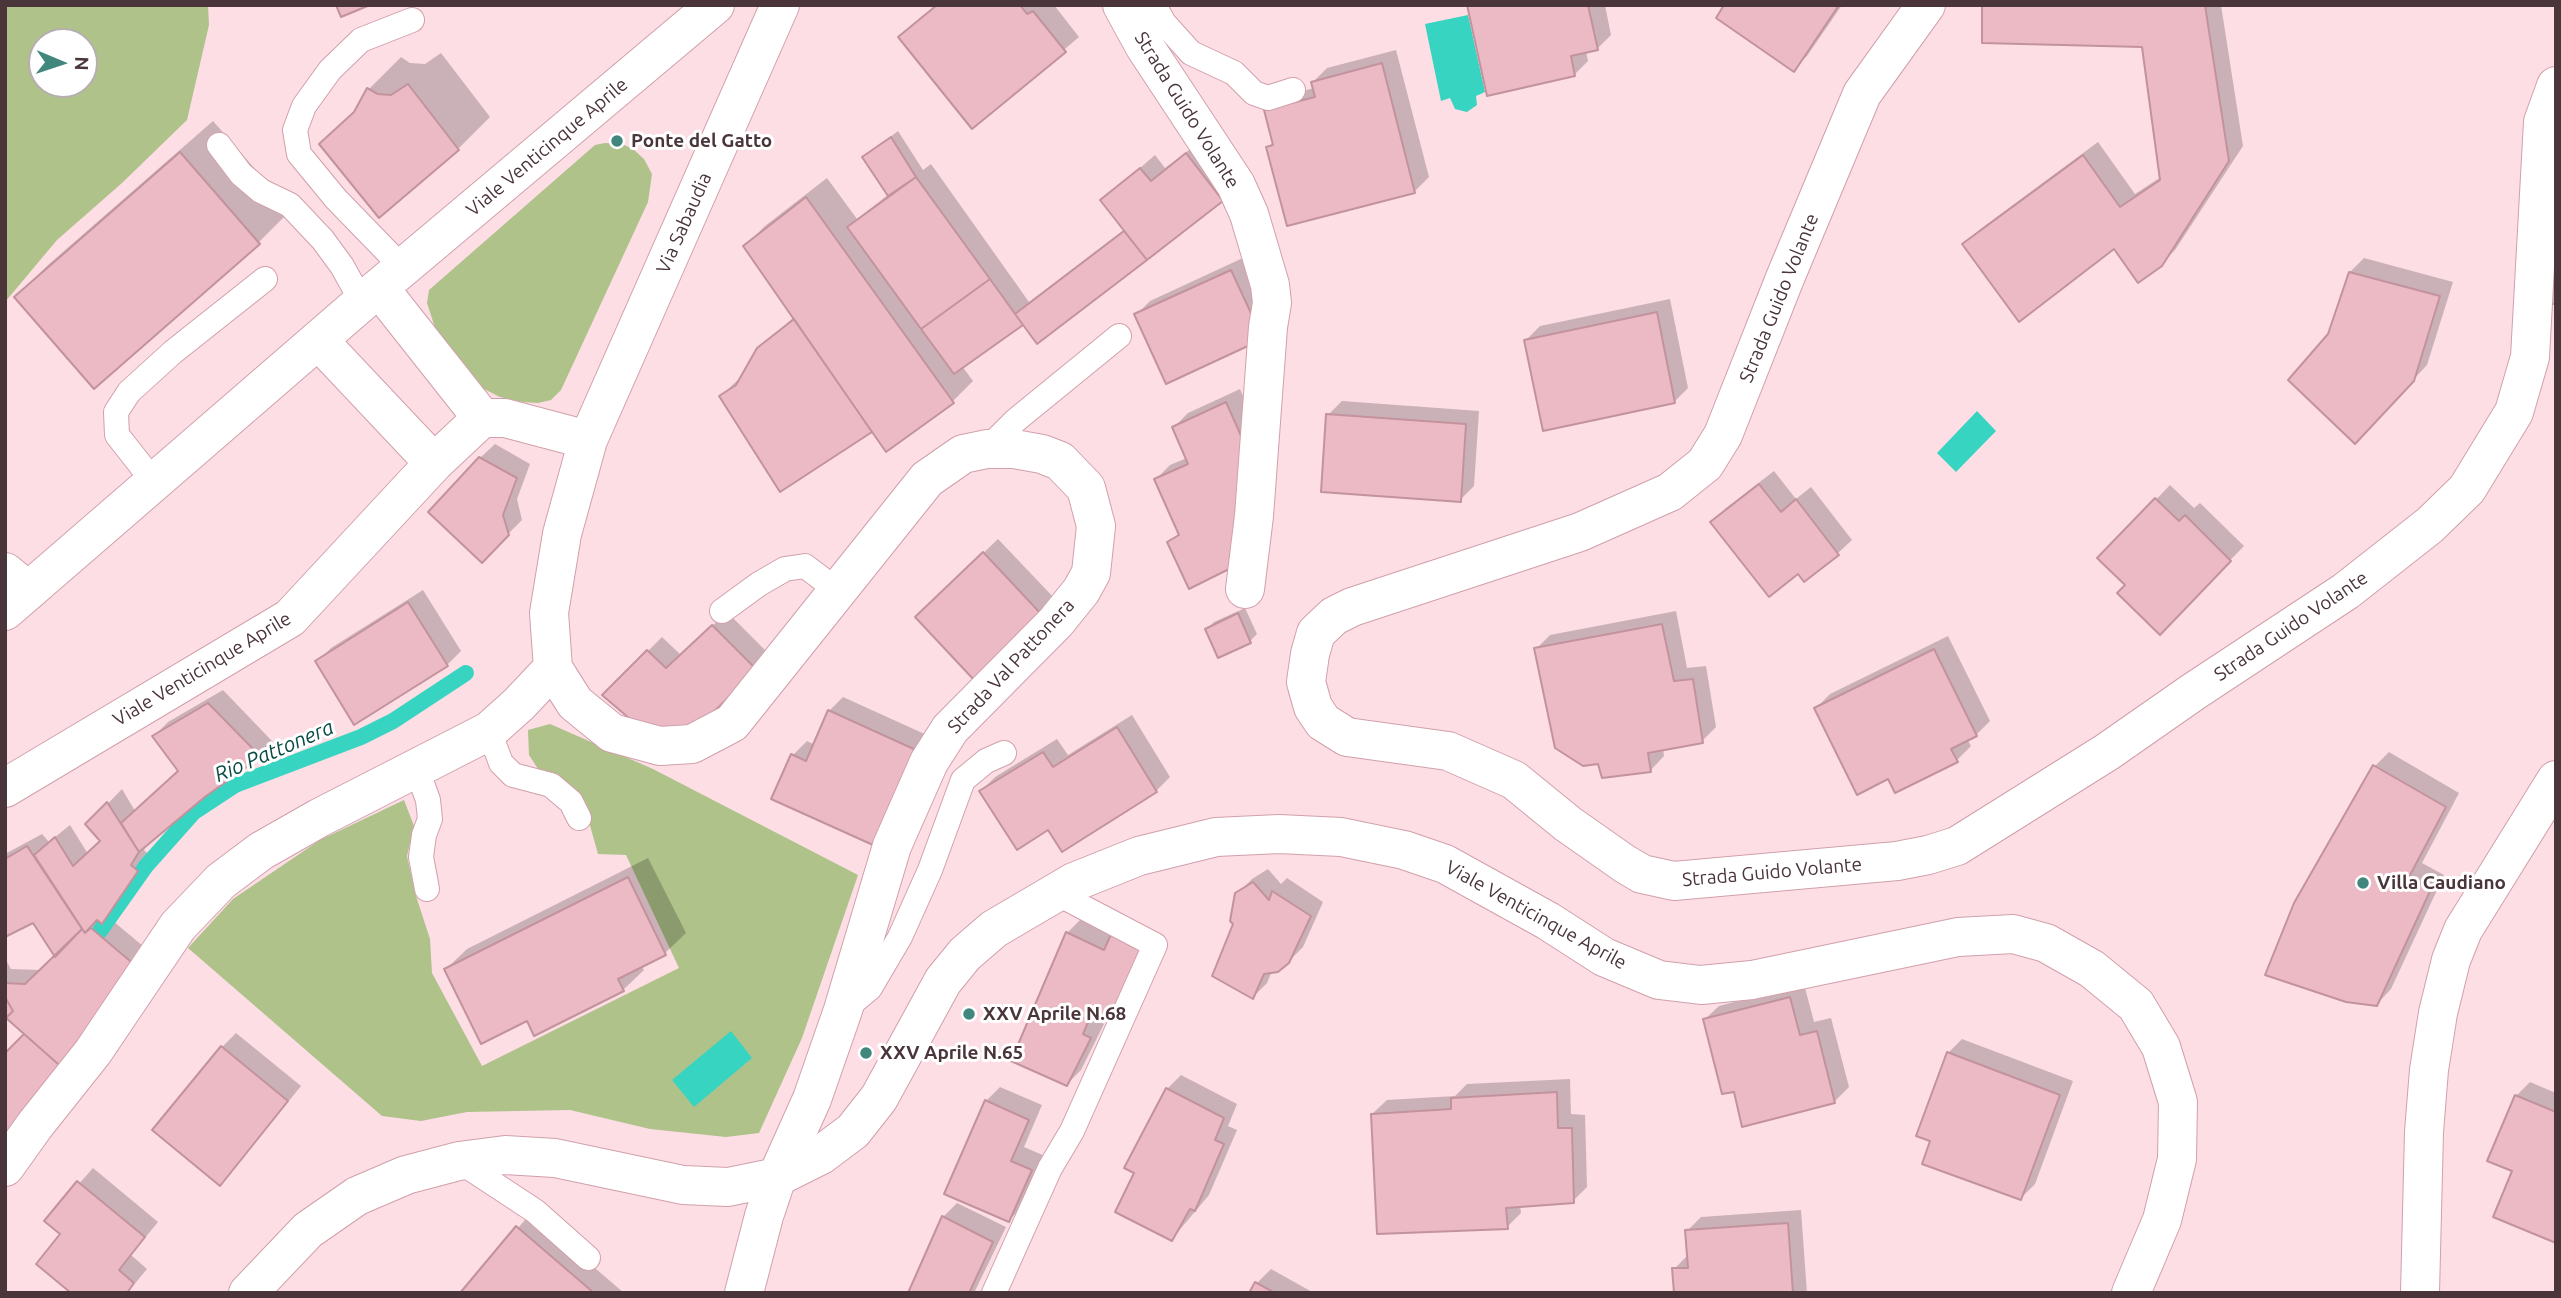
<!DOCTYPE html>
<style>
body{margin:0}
#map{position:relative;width:2561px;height:1298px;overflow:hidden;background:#fddee5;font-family:Ubuntu,sans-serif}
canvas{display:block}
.frame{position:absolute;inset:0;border:7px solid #49353a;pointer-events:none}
.north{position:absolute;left:28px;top:28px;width:70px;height:70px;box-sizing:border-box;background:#fff;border:2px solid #b6aeb0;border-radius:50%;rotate:92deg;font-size:19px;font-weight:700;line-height:28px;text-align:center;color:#49353a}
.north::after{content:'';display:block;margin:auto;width:24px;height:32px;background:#41877d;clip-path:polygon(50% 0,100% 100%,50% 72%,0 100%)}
</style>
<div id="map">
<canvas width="2561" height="1298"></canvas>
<div class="frame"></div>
<div class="north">N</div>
</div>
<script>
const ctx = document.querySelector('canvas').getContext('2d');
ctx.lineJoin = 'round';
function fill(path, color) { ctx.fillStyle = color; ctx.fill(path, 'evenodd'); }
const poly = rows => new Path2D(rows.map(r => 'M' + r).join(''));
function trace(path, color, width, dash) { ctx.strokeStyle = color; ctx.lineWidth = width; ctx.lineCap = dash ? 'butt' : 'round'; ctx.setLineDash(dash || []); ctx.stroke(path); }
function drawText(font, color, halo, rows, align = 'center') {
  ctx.font = font + ' Ubuntu,sans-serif'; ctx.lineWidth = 6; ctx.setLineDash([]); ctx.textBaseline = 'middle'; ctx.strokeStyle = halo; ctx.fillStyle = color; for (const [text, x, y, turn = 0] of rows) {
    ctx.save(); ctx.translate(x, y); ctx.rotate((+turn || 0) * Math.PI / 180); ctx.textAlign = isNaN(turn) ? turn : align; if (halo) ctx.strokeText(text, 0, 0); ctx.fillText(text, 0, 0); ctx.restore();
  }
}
const green = poly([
 [5,5,208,5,209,25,187,120,122,183,57,240,5,302],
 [42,42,84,42,84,84,42,84],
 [605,143,622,144,633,149,644,159,652,174,648,202,561,390,551,400,538,403,522,402,500,397,478,386,439,340,427,303,429,290,595,145],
 [550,724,653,769,858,875,802,1038,759,1133,726,1137,650,1129,570,1110,467,1112,421,1121,382,1116,188,948,233,899,320,840,404,800,414,826,407,856,416,896,430,939,432,973,482,1066,679,968,626,855,598,854,589,822,538,769,529,755,528,730]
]);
const water = poly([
 [1468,15,1485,92,1476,96,1477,105,1467,112,1455,109,1450,98,1441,101,1425,24],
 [1977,411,1996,431,1956,472,1937,453],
 [731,1031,752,1058,694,1107,672,1080]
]);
const shadow = poly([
 [936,5,1054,5,1079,37,973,127,900,37],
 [1469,5,1605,5,1611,35,1597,49,1586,51,1588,61,1574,75],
 [1726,5,1842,5,1807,56,1793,69],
 [1984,5,2221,5,2243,146,2175,250,2160,265,2115,247,1965,244,1979,230,2098,142,2135,194,2161,177,2144,46],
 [1396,50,1429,177,1415,191,1288,224,1268,148,1274,141,1280,97,1314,88,1313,82,1327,68],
 [441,53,490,117,458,149,321,144,358,108,369,89,401,57,410,63,425,64],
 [213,121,291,210,259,242,94,387,16,297,48,265],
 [898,131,923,170,931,164,1029,302,1125,229,1103,200,1155,155,1165,168,1201,141,1222,199,1038,341,1023,322,962,366,973,381,953,401,873,429,781,490,721,396,745,373,759,349,794,317,745,246,765,226,827,178,857,219,889,194,864,157],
 [1245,257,1276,323,1136,315,1150,301],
 [2364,258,2453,282,2427,365,2369,427,2350,272],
 [1670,299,1688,388,1674,402,1526,340,1540,326],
 [1240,389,1256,426,1261,477,1169,543,1180,532,1156,479,1170,465,1187,458,1174,427,1188,413],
 [1342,401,1479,411,1474,486,1460,500,1328,415],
 [495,444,530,464,517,499,522,520,482,560,480,458],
 [1774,471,1796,499,1811,487,1852,540,1838,553,1804,579,1798,572,1712,522,1726,508],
 [2170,485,2194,508,2200,503,2244,546,2160,632,2127,584,2100,558],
 [998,539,1056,600,1042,614,931,603],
 [423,590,461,651,447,665,355,723,317,662,331,648],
 [1245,608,1257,634,1250,641,1219,656,1207,629,1214,622],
 [1676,611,1687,668,1706,666,1716,727,1702,741,1663,748,1664,756,1650,771,1600,762,1536,649,1550,635],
 [727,612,770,655,703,720,605,694,662,637,681,655],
 [1948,636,1990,721,1976,735,1967,739,1971,746,1957,760,1889,777,1816,708,1830,694],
 [223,690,273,742,259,756,205,794,149,841,144,850,151,857,107,916,149,951,5,1133,5,1055,26,1034,5,1016,5,958,11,969,41,970,57,956,34,921,5,935,5,854,42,834,49,842,70,825,88,854,102,841,88,824,122,789,135,811,180,770,154,736,168,722],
 [843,697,929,736,887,829,773,798,793,755,807,741,815,745,829,711],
 [1132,715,1170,777,1156,791,1049,828,981,791,995,777,1057,739,1068,755],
 [2389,752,2459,793,2422,863,2444,875,2391,989,2377,1004,2375,766],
 [648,858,686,933,665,953,641,965,644,970,623,990,535,1034,528,1019,446,969,467,949],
 [1268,869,1281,884,1287,878,1323,902,1303,947,1288,962,1272,971,1267,983,1253,997,1235,923,1237,894,1252,879],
 [1081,919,1127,919,1164,936,1131,1009,1098,1014,1096,1019,1104,1024,1081,1070,1067,1084,1067,933],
 [1804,984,1814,1022,1831,1018,1849,1087,1835,1101,1735,1089,1704,1020,1719,1006],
 [236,1033,301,1086,234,1169,220,1183,222,1047],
 [1962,1039,2073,1081,2035,1184,2021,1198,1948,1053],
 [1181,1075,1237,1104,1228,1126,1237,1130,1209,1195,1172,1239,1136,1173,1167,1089],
 [1570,1079,1571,1114,1585,1115,1587,1187,1573,1201,1520,1205,1521,1213,1507,1227,1372,1114,1387,1100,1455,1096,1467,1084],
 [2530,1082,2556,1093,2556,1241,2514,1170,2516,1096],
 [1000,1087,1042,1105,1024,1147,1045,1156,1023,1206,1009,1220,986,1101],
 [93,1168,158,1222,131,1255,147,1269,127,1293,73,1293,63,1234,47,1220],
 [957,1203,1006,1227,974,1293,910,1293,943,1217],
 [1801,1210,1807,1293,1676,1293,1674,1269,1688,1255,1687,1231,1701,1217],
 [531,1213,624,1293,462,1293],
 [1271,1269,1314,1293,1251,1293,1257,1283]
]);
const stream = poly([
 [100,931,146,866,194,812,235,785,361,737,393,721,466,673]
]);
const building = poly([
 [336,5,370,5,341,17,336,5],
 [937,5,1020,5,1027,14,1033,11,1066,52,972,129,898,37,937,5],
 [1467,5,1588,5,1598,50,1571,56,1575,76,1487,96,1467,5],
 [1724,5,1839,5,1794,72,1716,18,1724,5],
 [1982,5,2205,5,2229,161,2162,266,2138,283,2114,249,2019,322,1962,244,2083,155,2120,207,2160,180,2142,47,1982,43,1982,5],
 [1382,63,1415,193,1287,226,1266,147,1273,145,1264,110,1315,97,1311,82,1382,63],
 [408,84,459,150,379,218,319,144,354,112,367,88,378,94,391,95,408,84],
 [891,137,916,177,888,196,862,157,891,137],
 [180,152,260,244,94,389,14,297,180,152],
 [1186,153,1223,201,1147,260,1100,200,1140,168,1151,181,1186,153],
 [916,177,990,279,921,329,847,227,916,177],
 [806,197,954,403,886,452,743,246,806,197],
 [2556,203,2556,304,2552,304,2556,203],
 [1124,231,1147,260,1037,344,1015,314,1124,231],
 [1231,270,1263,339,1166,384,1134,314,1231,270],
 [2349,272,2440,296,2414,381,2355,444,2288,380,2328,334,2349,272],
 [990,279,1023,325,954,374,921,329,990,279],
 [1657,312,1675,403,1543,431,1524,340,1657,312],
 [794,319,872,432,780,492,719,396,736,385,757,348,794,319],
 [1226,402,1243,440,1241,563,1189,589,1167,542,1179,535,1154,479,1188,464,1172,427,1226,402],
 [1326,414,1466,424,1461,502,1321,492,1326,414],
 [479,457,517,478,503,515,509,535,482,563,428,512,479,457],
 [1759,484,1781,512,1796,499,1839,555,1804,582,1798,574,1769,597,1710,522,1759,484],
 [2155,498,2179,521,2185,515,2231,561,2160,635,2117,593,2125,585,2097,558,2155,498],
 [983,552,1043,616,975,681,915,617,983,552],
 [408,602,448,666,354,725,315,661,408,602],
 [1238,613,1251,643,1218,658,1205,629,1238,613],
 [1662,624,1674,681,1693,679,1703,743,1648,753,1651,772,1602,778,1598,764,1583,766,1555,748,1534,648,1662,624],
 [712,625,757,670,704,721,683,729,637,725,602,695,647,650,666,668,712,625],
 [1934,649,1977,736,1951,749,1958,762,1895,793,1888,779,1857,795,1814,708,1934,649],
 [208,703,261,757,206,796,139,852,121,823,178,771,152,736,208,703],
 [828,710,916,750,873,845,771,799,791,754,806,761,828,710],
 [1117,727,1157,792,1062,852,1048,830,1017,850,979,791,1043,752,1053,767,1117,727],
 [2373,765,2446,807,2409,877,2431,889,2377,1006,2346,1002,2265,975,2294,903,2373,765],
 [107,802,139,852,131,865,138,871,102,924,97,920,85,933,34,855,55,837,73,866,100,841,85,824,107,802],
 [27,846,82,929,55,957,33,923,5,937,5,859,27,846],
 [628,877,666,955,618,979,624,991,534,1036,527,1021,481,1044,444,969,628,877],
 [1253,882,1269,900,1272,891,1311,916,1289,963,1278,972,1264,974,1253,999,1212,976,1233,924,1230,921,1235,893,1253,882],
 [91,928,136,966,66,1071,6,1018,13,1011,5,997,5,983,25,984,82,929,85,933,91,928],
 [1066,932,1104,950,1112,932,1151,950,1118,1025,1092,1013,1083,1034,1091,1038,1067,1086,1011,1061,1066,932],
 [5,997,13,1011,5,1019,5,997],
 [1790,997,1800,1035,1817,1031,1835,1103,1742,1127,1734,1092,1722,1094,1703,1019,1790,997],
 [24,1034,66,1071,5,1135,5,1053,24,1034],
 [221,1046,288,1101,220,1186,152,1130,221,1046],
 [1947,1052,2060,1095,2021,1200,1922,1164,1930,1141,1916,1136,1947,1052],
 [1166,1088,1224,1118,1215,1140,1224,1144,1195,1211,1190,1209,1172,1241,1115,1212,1134,1173,1124,1168,1166,1088],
 [1557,1092,1558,1128,1572,1128,1574,1203,1506,1208,1508,1229,1377,1234,1371,1114,1451,1109,1451,1098,1557,1092],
 [2515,1095,2556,1112,2556,1243,2493,1217,2512,1171,2487,1161,2515,1095],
 [985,1100,1029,1120,1011,1161,1032,1170,1009,1222,944,1194,985,1100],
 [77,1181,145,1237,119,1270,134,1283,127,1293,71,1293,36,1264,60,1234,44,1221,77,1181],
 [942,1216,993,1242,969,1293,908,1293,942,1216],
 [1788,1223,1793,1293,1674,1293,1672,1268,1688,1268,1685,1230,1788,1223],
 [516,1226,594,1293,460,1293,516,1226],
 [1255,1282,1275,1293,1249,1293,1255,1282]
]);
const lane = poly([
 [1154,5,1164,23,1191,53,1234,73,1254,93,1268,98,1293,90],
 [219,145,241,174,261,191,290,205,323,240,342,266,362,302],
 [403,268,336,199,299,154,295,130,304,106,330,70,361,40,412,20],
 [987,449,1016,420,1119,336],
 [154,482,117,435,116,412,129,392,173,352,265,279],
 [722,611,759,584,785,569,805,566,838,591],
 [489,731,501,763,513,775,551,785,571,802,579,818],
 [416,767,428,800,430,819,424,835,421,857,427,889],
 [846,1008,870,988,900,937,930,870,963,780,986,761,1004,753],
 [459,1161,535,1211,588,1258],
 [994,1293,1050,1168,1072,1131,1155,945,1056,893]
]);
const street = poly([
 [1122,5,1145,47,1236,185,1249,214,1270,285,1272,303,1268,327,1254,516,1245,589],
 [1926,5,1862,94,1785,278,1723,435,1705,464,1670,492,1580,532,1352,607,1334,616,1316,633,1310,654,1306,682,1313,707,1323,722,1347,737,1448,751,1514,780,1568,824,1625,864,1642,874,1674,881,1897,861,1928,855,1957,846,2107,752,2193,692,2346,591,2430,525,2467,489,2514,412,2530,357,2543,122,2556,86],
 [380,289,482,418],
 [319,341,434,463],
 [5,572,28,591],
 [5,788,290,618,434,463,482,418,505,418,588,440],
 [5,1167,35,1125,93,1052,178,926,221,881,261,851,319,818,489,731,519,704,553,668],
 [744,1293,764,1216,777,1177,812,1099,843,1010,892,846,929,762,950,729,1056,622,1081,591,1091,573,1096,526,1086,488,1060,461,1042,454,1014,449,987,449,963,454,927,479,732,723,692,744,660,746,612,733,575,703,553,668,549,613,562,534,588,440,780,5],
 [2420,1293,2424,1132,2429,1070,2438,1013,2451,960,2463,930,2556,780]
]);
const secondary = poly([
 [5,611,362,302,715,5],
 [248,1293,308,1230,357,1196,406,1175,459,1161,505,1155,555,1158,683,1185,728,1187,777,1177,821,1155,853,1131,879,1098,943,981,965,954,994,929,1074,882,1139,856,1216,837,1279,834,1341,837,1404,850,1445,864,1548,921,1604,957,1659,980,1701,985,1752,980,1958,937,2013,934,2046,943,2092,969,2136,1005,2161,1047,2178,1102,2177,1159,2162,1220,2131,1293]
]);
const markers = [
 [617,141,7,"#41877d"],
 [2363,883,7,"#41877d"],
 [969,1014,7,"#41877d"],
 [866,1053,7,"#41877d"]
];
const streetNames = [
 ["Strada Guido Volante",1187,110,58],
 ["Viale Venticinque Aprile",547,147,-40],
 ["Via Sabaudia",684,223,-66],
 ["Strada Guido Volante",1779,298,-68],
 ["Strada Guido Volante",2291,626,-34],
 ["Strada Val Pattonera",1011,666,-47],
 ["Viale Venticinque Aprile",202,669,-31],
 ["Strada Guido Volante",1772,872,-5],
 ["Viale Venticinque Aprile",1536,915,29]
];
const poiNames = [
 ["Ponte del Gatto",631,141],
 ["Villa Caudiano",2377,883],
 ["XXV Aprile N.68",983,1014],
 ["XXV Aprile N.65",880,1053]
];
const waterNames = [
 ["Rio Pattonera",274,751,-23]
];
fill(green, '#aec28a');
fill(water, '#37d4c2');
fill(shadow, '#0003');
trace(stream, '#37d4c2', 16);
fill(building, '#ecbac5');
trace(building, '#c2929d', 2);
trace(lane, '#d1a0ab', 26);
trace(street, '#d1a0ab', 40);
trace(secondary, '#d1a0ab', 40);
trace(lane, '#fff', 24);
trace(street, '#fff', 38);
trace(secondary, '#fff', 38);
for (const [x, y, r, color] of markers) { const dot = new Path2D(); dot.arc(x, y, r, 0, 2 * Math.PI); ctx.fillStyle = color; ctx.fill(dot); trace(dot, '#fff', 2.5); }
drawText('19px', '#49353a', '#fff', streetNames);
drawText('bold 19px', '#49353a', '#fff', poiNames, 'left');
drawText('italic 21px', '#074b44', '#fff', waterNames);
</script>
